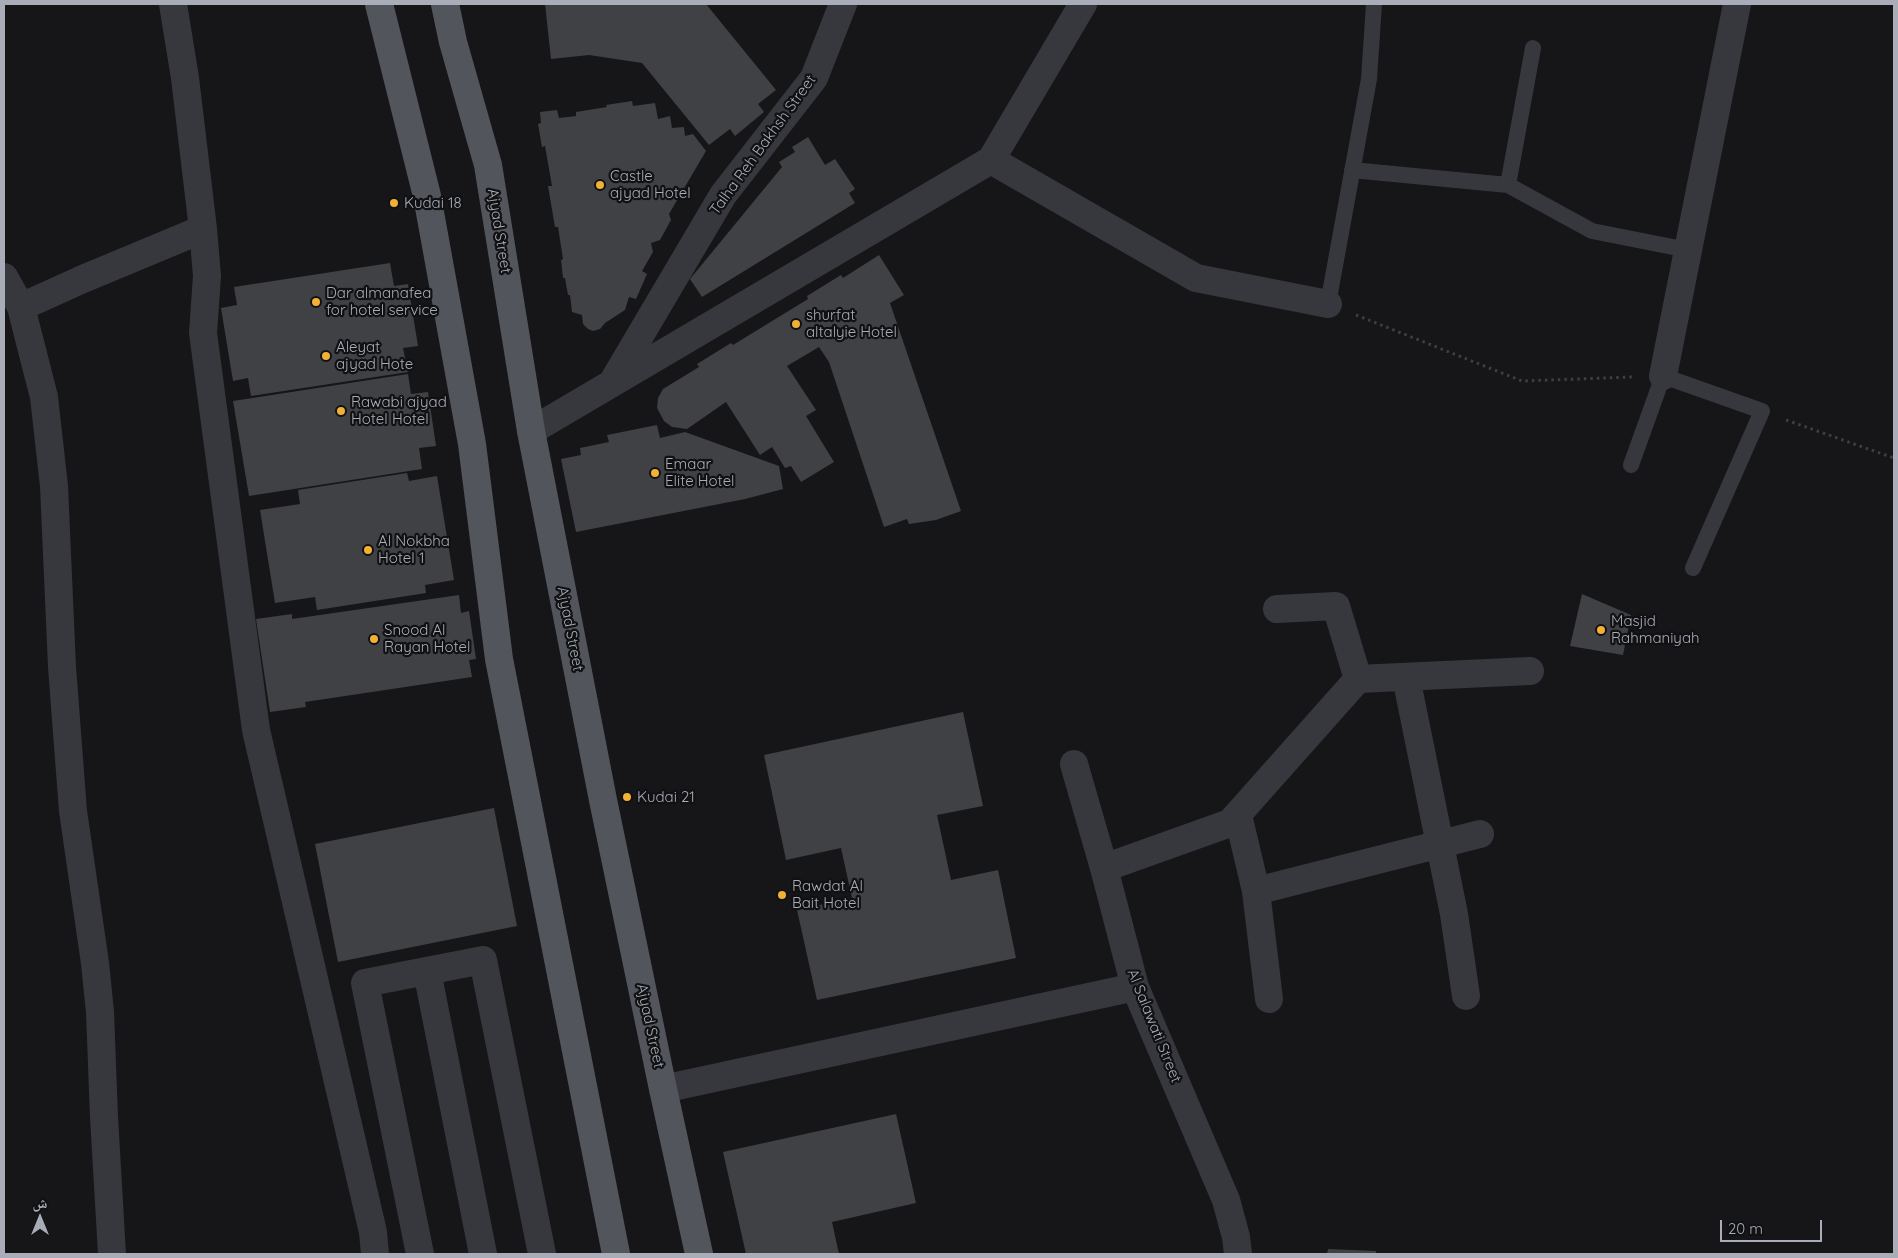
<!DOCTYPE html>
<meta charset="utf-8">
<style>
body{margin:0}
#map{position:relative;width:1898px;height:1258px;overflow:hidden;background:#161618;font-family:Quicksand,"Noto Naskh Arabic",sans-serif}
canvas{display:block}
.frame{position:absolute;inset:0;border:5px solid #a8adb8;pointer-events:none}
.north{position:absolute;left:15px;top:1193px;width:50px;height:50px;-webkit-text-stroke:4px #111113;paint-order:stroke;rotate:0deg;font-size:14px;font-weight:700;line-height:20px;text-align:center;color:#a8adb8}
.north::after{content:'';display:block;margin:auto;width:18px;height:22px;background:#a8adb8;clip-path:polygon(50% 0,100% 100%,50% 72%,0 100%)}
.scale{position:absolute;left:1720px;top:1220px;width:102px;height:22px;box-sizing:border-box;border:2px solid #a8adb8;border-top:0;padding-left:6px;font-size:15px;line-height:18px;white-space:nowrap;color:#a8adb8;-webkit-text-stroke:4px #111113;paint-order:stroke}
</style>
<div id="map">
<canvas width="1898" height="1258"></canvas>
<div class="frame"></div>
<div class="north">ش</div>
<div class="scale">20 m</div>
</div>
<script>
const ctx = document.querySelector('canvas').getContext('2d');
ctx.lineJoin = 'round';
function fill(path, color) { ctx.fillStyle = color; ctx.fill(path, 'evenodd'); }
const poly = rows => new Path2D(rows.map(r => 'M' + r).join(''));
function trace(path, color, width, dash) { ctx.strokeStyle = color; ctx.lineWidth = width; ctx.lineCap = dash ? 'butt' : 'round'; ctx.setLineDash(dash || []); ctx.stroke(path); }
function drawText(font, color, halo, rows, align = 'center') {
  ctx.font = font + ' Quicksand,sans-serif'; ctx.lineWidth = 4.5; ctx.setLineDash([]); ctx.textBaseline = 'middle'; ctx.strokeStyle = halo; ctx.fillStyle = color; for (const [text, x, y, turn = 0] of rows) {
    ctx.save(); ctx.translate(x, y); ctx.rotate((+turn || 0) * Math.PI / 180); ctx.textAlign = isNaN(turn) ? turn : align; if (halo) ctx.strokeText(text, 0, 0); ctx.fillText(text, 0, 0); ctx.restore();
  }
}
const building = poly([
 [545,4,706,4,776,90,758,104,764,112,735,136,730,129,709,145,642,63,589,55,551,59],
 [632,101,633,106,655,103,658,119,670,116,672,128,684,127,685,136,693,134,706,151,669,214,671,220,660,240,651,243,653,252,642,271,647,274,636,299,629,297,625,310,605,323,600,329,593,331,588,329,583,324,582,315,572,312,570,295,568,295,565,278,563,278,561,260,563,259,558,227,555,227,548,186,552,186,545,146,542,147,538,124,541,123,540,112,557,110,559,118,576,116,576,112,607,107,606,105],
 [808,137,825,165,835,159,855,189,849,193,855,203,702,297,690,279,782,167,779,162,795,152,792,147],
 [879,255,904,295,890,303,961,511,936,520,909,524,907,519,884,527,829,362,819,347,787,366,816,410,806,416,834,462,801,482,791,466,785,468,772,447,760,455,726,402,687,429,672,427,664,421,657,408,658,398,663,389,699,367,697,364,731,343,733,345,808,299,807,296,841,275,843,278],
 [390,263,394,286,408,284,418,346,403,348,408,372,251,396,248,378,233,381,221,308,237,305,234,287],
 [408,374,411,394,428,392,436,446,419,448,422,469,249,496,233,401],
 [657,425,660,438,685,432,779,466,783,489,745,499,576,532,561,459,581,455,580,448,609,442,607,435],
 [407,473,409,481,437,476,454,580,425,585,426,593,317,610,315,597,275,603,260,510,300,504,298,490],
 [1582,594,1631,615,1623,655,1570,646],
 [459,595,461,613,469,611,476,659,469,660,472,677,305,702,306,707,270,712,256,619,292,614,292,619],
 [963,712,983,806,937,815,951,880,998,870,1016,958,817,1000,797,910,852,898,841,848,786,860,764,755],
 [494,808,517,926,338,962,315,844],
 [896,1114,916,1203,832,1222,839,1254,746,1254,723,1152],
 [1328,1249,1376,1251,1376,1254,1327,1254]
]);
const path = poly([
 [1356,315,1522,381,1632,377],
 [1786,420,1894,458]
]);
const service = poly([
 [1352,170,1508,185,1533,48],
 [1508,185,1592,231,1688,250],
 [1328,304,1369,79,1374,4],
 [1631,465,1663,376,1762,411,1693,568]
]);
const minor = poly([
 [173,4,185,78,203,229,207,276,203,333,256,730,373,1232,375,1254],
 [991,160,1196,278,1328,304],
 [4,277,21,307,44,397,54,486,62,667,73,811,95,963,100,1012,104,1117,112,1254],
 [21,307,83,279,203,229],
 [1663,376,1737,4],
 [612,383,723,195,814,78,843,4],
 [531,431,991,160,1083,4],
 [1277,609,1336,606,1358,679],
 [1406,677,1454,914,1466,996],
 [1074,764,1104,868,1135,987,1226,1200,1236,1237,1238,1254],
 [1238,815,1256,891,1269,999],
 [1104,868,1230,823,1358,679,1530,671],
 [1256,891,1480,834],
 [427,971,483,1254],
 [663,1089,1135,987],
 [420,1254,365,983,483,960,542,1254]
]);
const primary = poly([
 [379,4,427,196,472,444,499,659,616,1254],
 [445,4,453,42,488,165,531,431,603,800,663,1089,699,1254]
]);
const markers = [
 [600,185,5,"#f2b134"],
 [394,203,5,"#f2b134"],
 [316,302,5,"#f2b134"],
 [796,324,5,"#f2b134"],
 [326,356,5,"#f2b134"],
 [341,411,5,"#f2b134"],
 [655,473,5,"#f2b134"],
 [368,550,5,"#f2b134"],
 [1601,630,5,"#f2b134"],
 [374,639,5,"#f2b134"],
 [627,797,5,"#f2b134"],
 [782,895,5,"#f2b134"]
];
const streetNames = [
 ["Talha Reh Bakhsh Street",763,145,-54],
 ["Ajyad Street",499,231,81],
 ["Ajyad Street",570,629,79],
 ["Ajyad Street",650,1026,78],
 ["Al Salawati Street",1154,1026,68]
];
const poiNames = [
 ["Castle",610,176],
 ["ajyad Hotel",610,193],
 ["Kudai 18",404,203],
 ["Dar almanafea",326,293],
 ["for hotel service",326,310],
 ["shurfat",806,315],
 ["altalyie Hotel",806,332],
 ["Aleyat",336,347],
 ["ajyad Hote",336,364],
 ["Rawabi ajyad",351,402],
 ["Hotel Hotel",351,419],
 ["Emaar",665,464],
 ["Elite Hotel",665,481],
 ["Al Nokbha",378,541],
 ["Hotel 1",378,558],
 ["Masjid",1611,621],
 ["Rahmaniyah",1611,638],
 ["Snood Al",384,630],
 ["Rayan Hotel",384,647],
 ["Kudai 21",637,797],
 ["Rawdat Al",792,886],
 ["Bait Hotel",792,903]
];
fill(building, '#404145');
trace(path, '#3d3f44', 3, [2.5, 4]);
trace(service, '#37383d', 16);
trace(minor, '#37383d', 28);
trace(primary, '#53555c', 28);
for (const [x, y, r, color] of markers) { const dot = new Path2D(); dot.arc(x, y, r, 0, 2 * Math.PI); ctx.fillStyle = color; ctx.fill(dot); trace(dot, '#111113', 2); }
drawText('15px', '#a8adb8', '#111113', streetNames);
drawText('15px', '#a8adb8', '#111113', poiNames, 'left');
</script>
